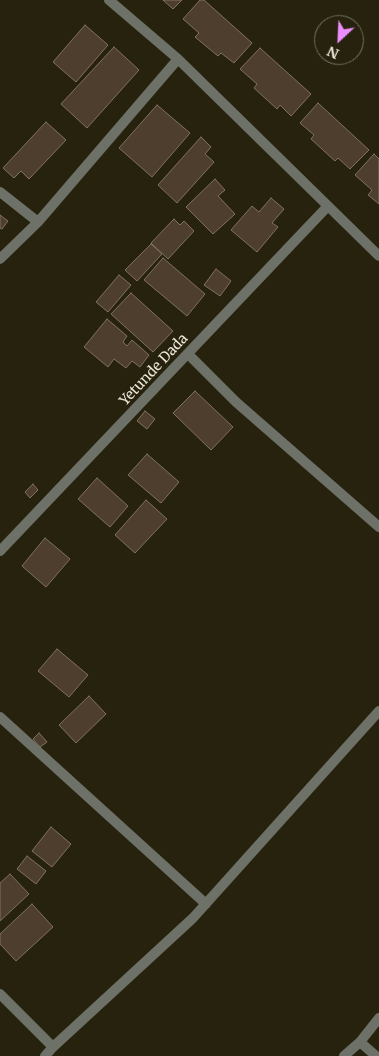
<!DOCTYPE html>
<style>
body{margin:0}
#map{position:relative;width:379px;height:1056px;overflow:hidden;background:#27220e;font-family:Merriweather,serif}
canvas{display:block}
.north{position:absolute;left:314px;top:15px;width:50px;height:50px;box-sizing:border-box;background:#27220e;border:1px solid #757160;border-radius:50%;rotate:205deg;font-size:14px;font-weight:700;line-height:20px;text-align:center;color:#ebe8db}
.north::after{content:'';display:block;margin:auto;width:18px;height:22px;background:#eb8dfc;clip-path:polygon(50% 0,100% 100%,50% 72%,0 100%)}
</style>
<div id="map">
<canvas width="379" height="1056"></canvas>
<div class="north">N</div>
</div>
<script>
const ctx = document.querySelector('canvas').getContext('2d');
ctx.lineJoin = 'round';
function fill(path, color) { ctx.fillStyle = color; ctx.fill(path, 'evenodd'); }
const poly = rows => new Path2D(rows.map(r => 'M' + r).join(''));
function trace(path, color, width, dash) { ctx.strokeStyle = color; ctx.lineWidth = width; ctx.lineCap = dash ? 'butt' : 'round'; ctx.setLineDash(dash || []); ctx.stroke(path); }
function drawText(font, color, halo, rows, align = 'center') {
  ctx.font = font + ' Merriweather,serif'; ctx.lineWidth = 4.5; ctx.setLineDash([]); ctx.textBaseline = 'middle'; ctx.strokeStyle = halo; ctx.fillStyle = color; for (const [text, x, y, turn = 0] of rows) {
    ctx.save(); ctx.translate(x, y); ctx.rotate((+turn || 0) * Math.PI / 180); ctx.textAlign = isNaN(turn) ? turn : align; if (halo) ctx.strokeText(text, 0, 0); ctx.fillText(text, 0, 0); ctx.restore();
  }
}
const building = poly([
 [163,0,182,0,173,9,163,0],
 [200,0,204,0,252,43,234,63,221,53,218,56,195,37,199,33,183,19,200,0],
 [85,25,108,45,76,82,53,62,85,25],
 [114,47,139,70,87,128,61,104,114,47],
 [260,48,311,94,291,116,280,105,277,109,254,88,257,84,240,69,260,48],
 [318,103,369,150,350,169,338,158,335,161,311,139,314,135,300,123,318,103],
 [157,105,190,133,152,177,119,148,157,105],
 [46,122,66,140,29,179,21,171,14,178,3,168,46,122],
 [201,137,211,147,205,154,214,162,177,203,158,185,201,137],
 [374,154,379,159,379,204,368,195,372,190,355,175,374,154],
 [215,179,225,190,218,196,235,214,213,234,186,207,215,179],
 [271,198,284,209,272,223,278,227,257,252,231,230,252,206,259,212,271,198],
 [0,215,8,221,2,229,0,228,0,215],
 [174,219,180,225,184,221,194,231,168,259,151,243,174,219],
 [151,244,162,254,137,281,125,270,151,244],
 [163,258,205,294,187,316,144,280,163,258],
 [216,269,231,281,220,296,204,285,216,269],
 [119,275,131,285,108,312,96,302,119,275],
 [131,293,173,331,153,352,111,314,131,293],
 [107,319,127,336,123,342,127,346,132,340,149,355,140,367,132,361,126,368,114,359,108,367,84,347,107,319],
 [195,391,233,427,211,450,173,413,195,391],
 [145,411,155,419,147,429,137,421,145,411],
 [147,454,179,482,161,503,128,475,147,454],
 [97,478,128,506,110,527,78,499,97,478],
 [33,484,38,490,30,498,25,492,33,484],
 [146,500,167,519,135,553,115,535,146,500],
 [45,538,70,559,46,587,22,566,45,538],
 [57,649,88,675,69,697,38,671,57,649],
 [89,696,106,714,76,743,59,725,89,696],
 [39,733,47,742,40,747,33,739,39,733],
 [51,827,71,844,52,867,32,851,51,827],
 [27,856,46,871,36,884,17,869,27,856],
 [10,874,29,894,0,921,0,883,10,874],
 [32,904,53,927,16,961,0,944,0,934,32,904]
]);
const minor = poly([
 [109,0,178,59,379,256],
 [0,192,38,222],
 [0,259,38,222,178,59],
 [188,354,236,402,379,527],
 [0,551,327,207],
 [0,717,206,904],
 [0,994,53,1047],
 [360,1042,376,1056],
 [45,1056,53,1047,193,918,379,711],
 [344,1056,360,1042,379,1018]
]);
const streetNames = [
 ["Yetunde Dada",154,370,-47]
];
fill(building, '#4d3e2d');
trace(building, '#82715f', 1);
trace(minor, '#6d7167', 10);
drawText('14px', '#ebe8db', '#27220e', streetNames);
</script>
